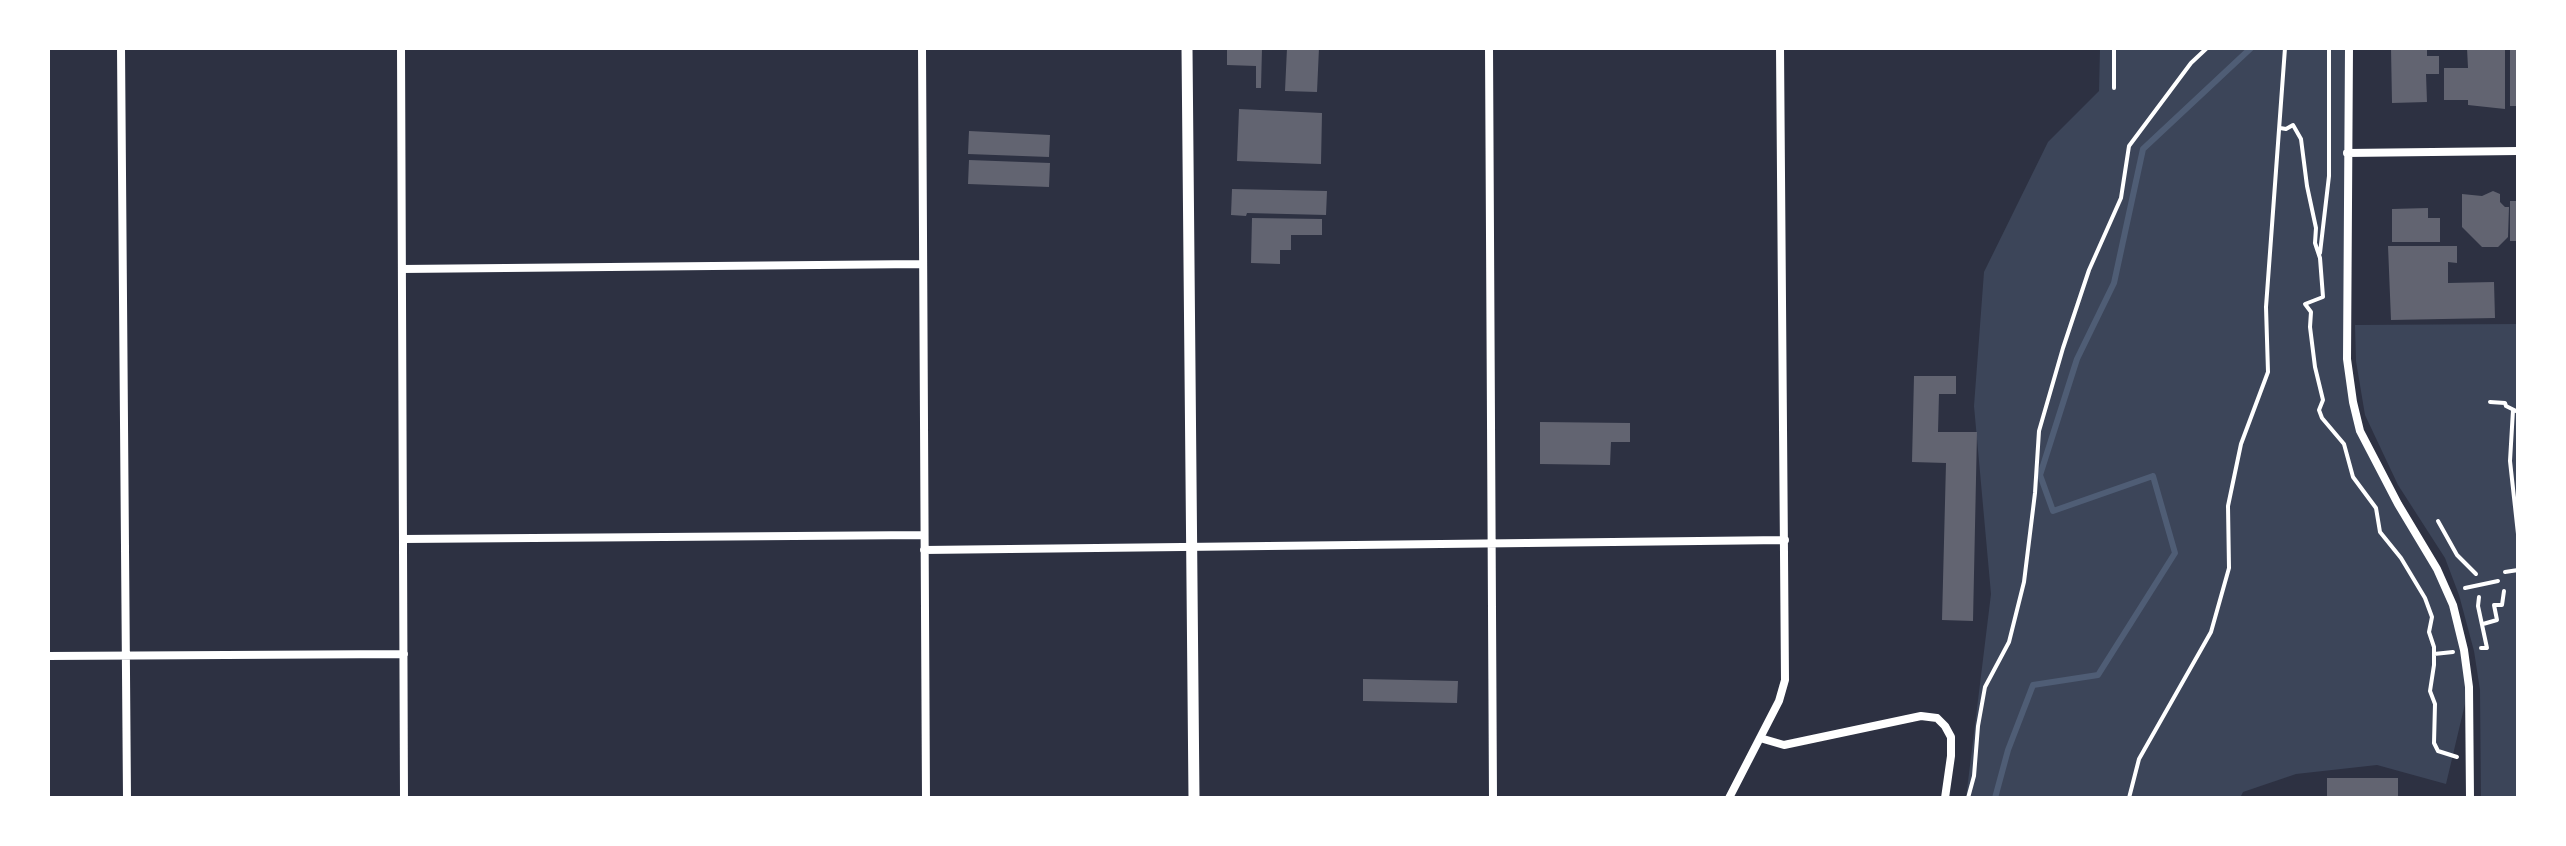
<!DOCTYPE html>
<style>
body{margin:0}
#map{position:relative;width:2566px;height:846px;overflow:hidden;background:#2d3142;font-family:Cabin,sans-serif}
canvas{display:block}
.frame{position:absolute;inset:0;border:50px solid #fff;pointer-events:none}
</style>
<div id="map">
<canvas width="2566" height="846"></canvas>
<div class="frame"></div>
</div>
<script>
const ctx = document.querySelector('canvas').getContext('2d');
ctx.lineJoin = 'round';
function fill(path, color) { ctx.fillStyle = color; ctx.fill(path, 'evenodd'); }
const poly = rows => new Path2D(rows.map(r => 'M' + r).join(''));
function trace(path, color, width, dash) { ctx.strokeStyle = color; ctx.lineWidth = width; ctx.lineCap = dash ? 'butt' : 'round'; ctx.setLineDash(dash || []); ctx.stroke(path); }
const green = poly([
 [2100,48,2349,48,2347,359,2360,431,2453,605,2469,687,2446,784,2377,765,2296,774,2243,792,2240,798,1966,798,1991,594,1974,406,1984,272,2048,142,2099,91],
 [2518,324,2518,798,2481,798,2480,690,2474,651,2459,595,2445,558,2398,485,2365,415,2356,361,2355,325]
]);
const stream = poly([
 [1995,798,2008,750,2033,685,2098,675,2175,553,2153,476,2053,511,2040,475,2077,359,2114,283,2143,149,2251,48]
]);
const building = poly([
 [1227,48,1262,48,1261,88,1256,88,1256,66,1227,65],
 [1287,48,1319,48,1317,92,1285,91],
 [2391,48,2427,48,2427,56,2439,56,2439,74,2426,74,2427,102,2392,103],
 [2467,48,2505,48,2505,109,2468,105,2468,100,2444,100,2444,68,2468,68],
 [2510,48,2518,48,2518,106,2510,106],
 [1239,109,1322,113,1321,164,1237,161],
 [969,131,1050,135,1049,157,968,154],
 [969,160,1050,163,1049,187,968,184],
 [1232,189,1327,191,1326,215,1247,213,1246,216,1231,215],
 [2493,191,2500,194,2500,202,2505,207,2509,207,2508,237,2498,247,2482,247,2462,227,2462,194,2482,196],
 [2510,201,2518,201,2518,241,2510,241],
 [2428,208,2428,218,2440,218,2440,242,2392,242,2392,209],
 [1252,218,1322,219,1322,235,1291,235,1291,250,1280,250,1280,264,1251,263],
 [2388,246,2457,246,2457,263,2448,262,2448,283,2494,282,2495,318,2391,320],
 [1914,376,1956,376,1956,394,1939,394,1938,432,1977,432,1973,621,1942,620,1946,463,1912,462],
 [1540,422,1630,423,1630,442,1611,442,1610,465,1540,464],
 [1363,679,1458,681,1457,703,1363,701],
 [2327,778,2398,778,2398,798,2327,798]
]);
const path = poly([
 [2114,88,2114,48],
 [2280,128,2286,129,2293,125,2301,139,2307,186,2316,228,2315,243,2320,258,2323,297,2305,304,2311,312,2310,327,2315,367,2323,400,2319,410,2322,418,2344,444,2353,477,2376,508,2380,532,2401,558,2425,598,2432,617,2429,632,2434,647,2434,665,2430,691,2435,704,2434,743,2438,751,2457,757],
 [2320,253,2329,176,2329,48],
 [2490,402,2505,403,2506,406,2518,412],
 [2513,410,2510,461,2518,534],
 [2438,521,2457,555,2476,574],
 [2505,572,2518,570],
 [2479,597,2478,606,2487,648,2481,648],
 [2483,624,2497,620,2494,605,2502,605,2504,591],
 [2434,654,2453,652],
 [1968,798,1974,776,1978,726,1985,687,2009,642,2024,582,2035,493,2039,431,2063,348,2089,270,2121,198,2129,146,2191,63,2207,48],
 [2129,798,2139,759,2211,632,2229,568,2228,506,2241,444,2268,372,2266,307,2285,48]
]);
const service = poly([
 [2465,588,2498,581]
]);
const minor = poly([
 [121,48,127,798],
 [401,48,404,798],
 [922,48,926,798],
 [1489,48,1493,798],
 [2349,48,2347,359,2353,402,2360,431,2398,504,2437,569,2453,605,2464,650,2469,687,2470,798],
 [2347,153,2518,151],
 [402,269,921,264],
 [403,539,924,535],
 [924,550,1785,540],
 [48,656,404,654],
 [1760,738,1784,745,1921,716,1937,718,1945,726,1951,737,1951,756,1945,798],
 [1729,798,1779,701,1785,680,1780,48]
]);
const tertiary = poly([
 [1187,48,1194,798]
]);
fill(green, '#3c4559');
trace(stream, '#4f5d75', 6);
fill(building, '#626471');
trace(path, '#fff', 4);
trace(service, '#fff', 4);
trace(minor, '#fff', 8);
trace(tertiary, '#fff', 11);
</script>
